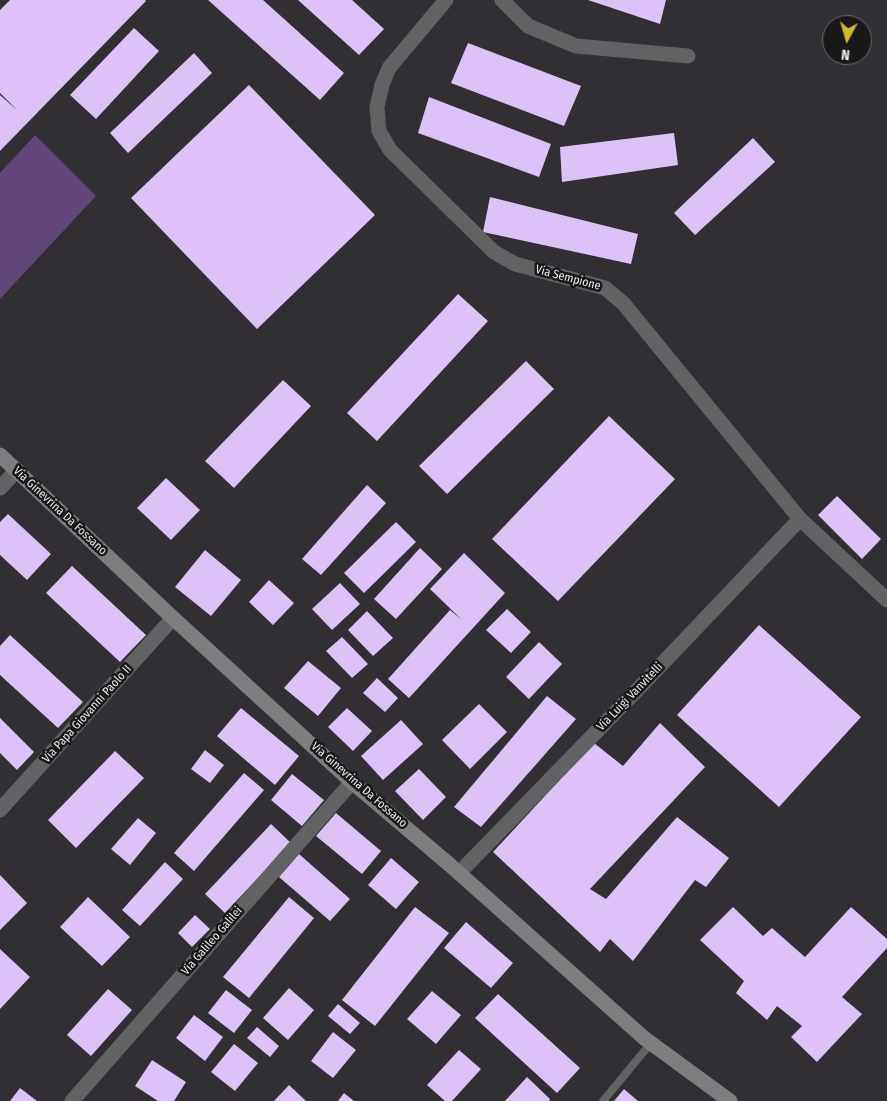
<!DOCTYPE html>
<style>
body{margin:0}
#map{position:relative;width:887px;height:1101px;overflow:hidden;background:#312f33;font-family:"Fira Sans Condensed",sans-serif}
canvas{display:block}
.north{position:absolute;left:822px;top:15px;width:50px;height:50px;box-sizing:border-box;background:#181819;border:1px solid #6b6b6d;border-radius:50%;rotate:186deg;font-size:14px;font-weight:700;line-height:20px;text-align:center;color:#e8e7ea}
.north::after{content:'';display:block;margin:auto;width:18px;height:22px;background:#d2b736;clip-path:polygon(50% 0,100% 100%,50% 72%,0 100%)}
</style>
<div id="map">
<canvas width="887" height="1101"></canvas>
<div class="north">N</div>
</div>
<script>
const ctx = document.querySelector('canvas').getContext('2d');
ctx.lineJoin = 'round';
function fill(path, color) { ctx.fillStyle = color; ctx.fill(path, 'evenodd'); }
const poly = rows => new Path2D(rows.map(r => 'M' + r).join(''));
function trace(path, color, width, dash) { ctx.strokeStyle = color; ctx.lineWidth = width; ctx.lineCap = dash ? 'butt' : 'round'; ctx.setLineDash(dash || []); ctx.stroke(path); }
function drawText(font, color, halo, rows, align = 'center') {
  ctx.font = font + ' "Fira Sans Condensed",sans-serif'; ctx.lineWidth = 5; ctx.setLineDash([]); ctx.textBaseline = 'middle'; ctx.strokeStyle = halo; ctx.fillStyle = color; for (const [text, x, y, turn = 0] of rows) {
    ctx.save(); ctx.translate(x, y); ctx.rotate((+turn || 0) * Math.PI / 180); ctx.textAlign = isNaN(turn) ? turn : align; if (halo) ctx.strokeText(text, 0, 0); ctx.fillText(text, 0, 0); ctx.restore();
  }
}
const green = poly([
 [35,135,96,196,0,299,0,173]
]);
const building = poly([
 [10,0,145,0,146,1,0,151,0,95,18,111,0,93,0,10],
 [208,0,263,0,344,73,320,100],
 [298,0,352,0,384,29,359,55],
 [588,0,666,0,660,24],
 [134,28,159,51,96,119,70,95],
 [468,43,581,86,564,126,451,83],
 [194,53,212,73,128,153,110,133],
 [249,85,375,215,257,329,131,198],
 [429,97,551,144,539,177,418,133],
 [674,133,678,165,562,182,560,147],
 [753,138,775,162,695,235,674,213],
 [490,197,638,234,631,264,483,232],
 [458,294,488,321,377,441,347,413],
 [526,361,554,389,447,494,419,466],
 [283,380,311,406,234,488,205,461],
 [609,416,675,479,558,601,492,539],
 [166,478,200,510,171,540,137,508],
 [367,485,386,503,321,575,302,559],
 [837,496,881,539,862,559,818,515],
 [8,514,51,554,27,580,0,555,0,522],
 [396,522,416,542,364,593,344,573],
 [420,548,442,569,396,619,374,599],
 [205,550,241,580,211,616,175,587],
 [464,553,505,593,409,698,388,679,450,610,462,620,430,589],
 [72,566,146,635,120,662,46,593],
 [269,580,294,603,273,625,249,602],
 [340,583,360,604,332,630,312,609],
 [507,609,531,632,511,653,486,630],
 [367,611,393,638,373,656,348,630],
 [759,625,861,717,779,807,677,715],
 [10,635,83,702,58,728,0,675,0,646],
 [342,637,368,664,352,678,326,651],
 [539,642,562,664,529,699,506,677],
 [308,661,341,688,318,716,284,688],
 [377,678,398,698,385,712,363,693],
 [547,696,576,719,481,827,454,807],
 [479,704,507,732,470,769,442,740],
 [241,708,299,756,275,785,217,736],
 [347,708,372,731,353,751,328,727],
 [0,718,34,752,17,770,0,753],
 [401,720,423,744,383,780,361,756],
 [660,723,705,767,590,889,606,899,677,817,729,858,706,887,695,880,633,961,610,939,600,952,493,852,594,743,623,766],
 [205,750,224,765,210,783,191,769],
 [115,751,144,778,76,848,48,820],
 [419,769,446,797,423,820,395,791],
 [244,773,264,790,194,871,174,853],
 [292,774,324,800,302,826,271,800],
 [336,813,381,851,362,874,316,836],
 [138,818,156,833,130,865,111,849],
 [271,824,291,843,225,913,205,894],
 [299,854,350,899,330,921,279,877],
 [391,858,419,882,396,909,368,885],
 [165,862,183,879,140,926,122,910],
 [0,875,27,903,0,930],
 [88,897,130,937,102,966,60,927],
 [289,897,314,918,249,998,223,977],
 [415,907,449,933,375,1026,342,1000],
 [733,907,763,936,772,928,805,957,851,907,887,939,887,948,842,997,862,1014,817,1062,791,1037,802,1026,777,1006,767,1020,736,993,744,981,700,940],
 [195,915,210,929,192,947,178,933],
 [466,922,513,963,491,988,444,948],
 [0,949,30,977,0,1009],
 [289,988,314,1010,288,1040,263,1018],
 [108,989,132,1010,91,1056,67,1035],
 [226,990,252,1010,234,1033,208,1013],
 [432,991,461,1015,436,1044,407,1019],
 [498,994,580,1068,557,1093,475,1018],
 [338,1004,360,1023,350,1034,328,1016],
 [194,1015,223,1037,205,1061,176,1038],
 [257,1027,279,1046,270,1057,247,1038],
 [333,1032,356,1050,333,1078,311,1061],
 [234,1044,258,1063,235,1091,211,1072],
 [459,1050,481,1069,452,1101,445,1101,427,1085],
 [152,1060,186,1082,174,1101,158,1101,135,1086],
 [527,1077,550,1099,549,1101,505,1101],
 [289,1085,306,1101,274,1101],
 [20,1088,37,1101,10,1101],
 [624,1089,638,1101,614,1101],
 [344,1093,354,1101,338,1101]
]);
const lane = poly([
 [603,1101,651,1043]
]);
const street = poly([
 [446,0,389,68,382,85,377,107,379,131,390,150,494,252,515,264,605,288,623,303,800,519,887,600],
 [502,0,528,26,576,46,688,56],
 [0,488,17,470],
 [0,810,173,618],
 [459,873,639,688,800,519],
 [72,1101,352,782]
]);
const secondary = poly([
 [0,455,173,618,352,782,450,865,644,1038,730,1101]
]);
const streetNames = [
 ["Via Sempione",568,278,15],
 ["Via Ginevrina Da Fossano",60,511,43],
 ["Via Luigi Vanvitelli",630,697,-46],
 ["Via Papa Giovanni Paolo II",87,714,-48],
 ["Via Ginevrina Da Fossano",359,785,41],
 ["Via Galileo Galilei",212,941,-49]
];
fill(green, '#61467a');
fill(building, '#dcc2f7');
trace(lane, '#626163', 8);
trace(street, '#626163', 15);
trace(secondary, '#7e7d80', 15);
drawText('12px', '#e8e7ea', '#181819', streetNames);
</script>
